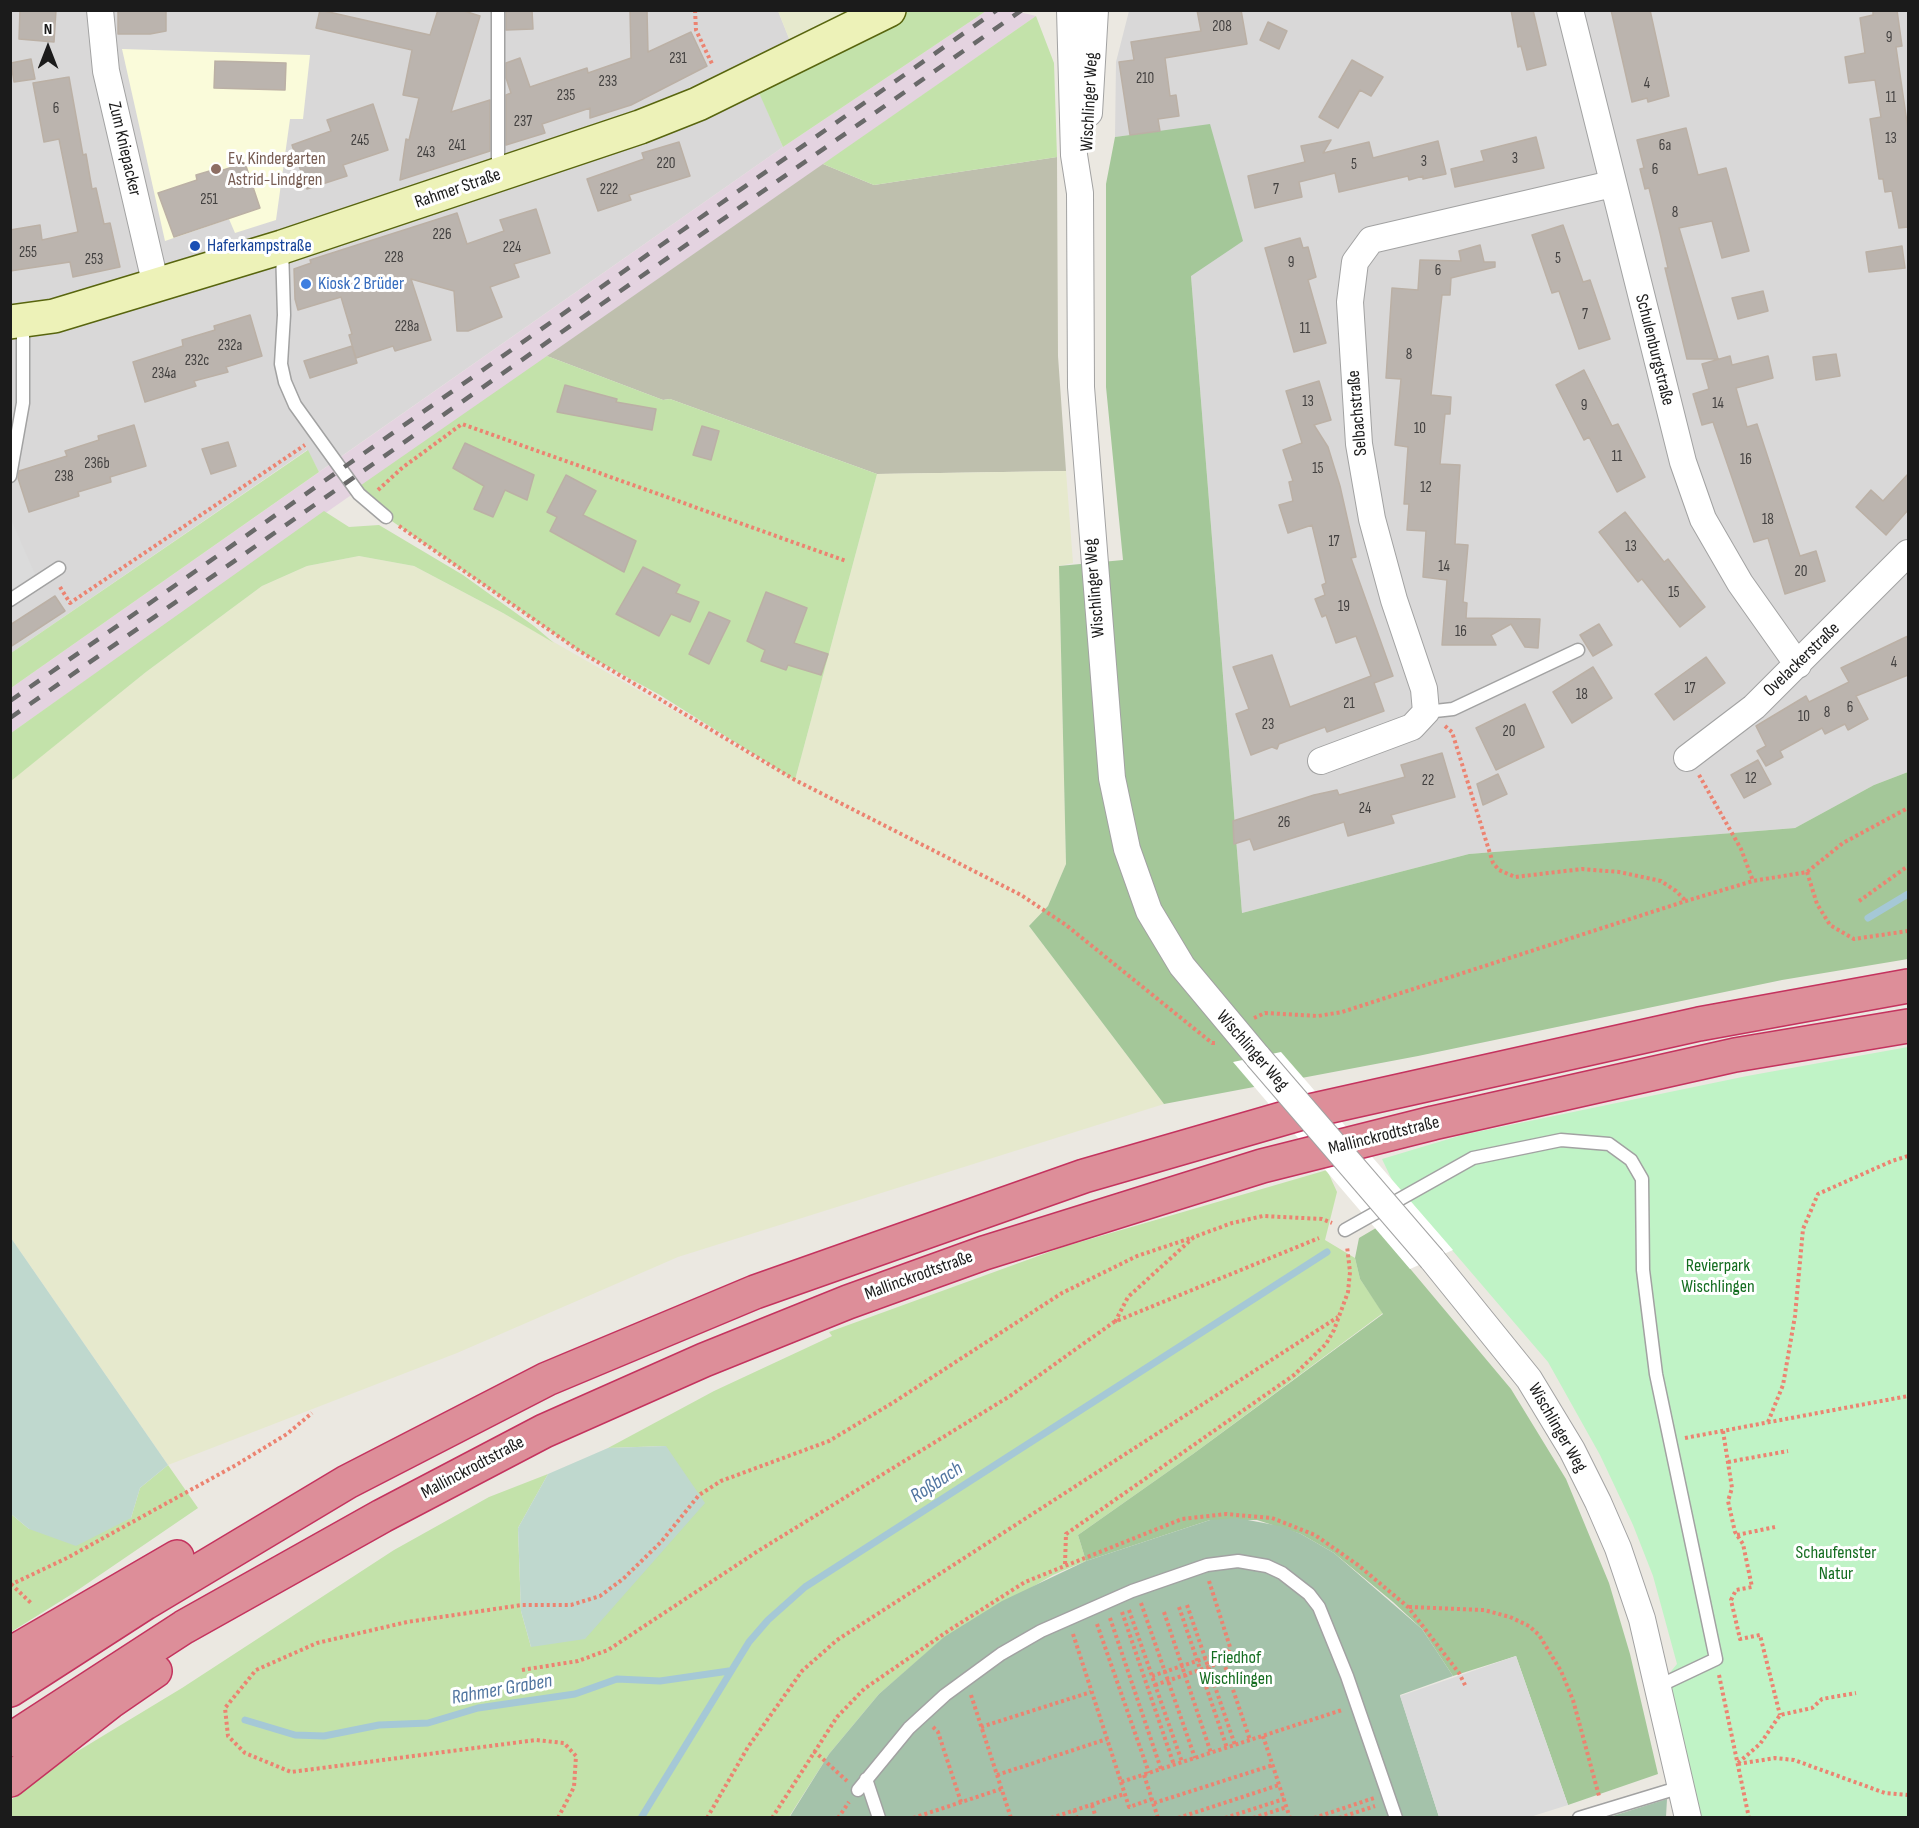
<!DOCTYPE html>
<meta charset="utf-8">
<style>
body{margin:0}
#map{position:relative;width:1919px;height:1828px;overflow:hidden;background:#ebe8e1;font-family:"Sofia Sans Condensed",sans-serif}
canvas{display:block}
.frame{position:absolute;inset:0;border:12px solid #1b1b1b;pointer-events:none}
.north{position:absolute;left:18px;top:18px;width:60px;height:60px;-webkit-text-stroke:4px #fff;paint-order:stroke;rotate:0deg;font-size:16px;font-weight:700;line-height:24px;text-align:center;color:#1b1b1b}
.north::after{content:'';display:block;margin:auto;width:21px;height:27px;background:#1b1b1b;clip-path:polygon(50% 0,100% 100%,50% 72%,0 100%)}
</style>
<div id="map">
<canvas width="1919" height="1828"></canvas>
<div class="frame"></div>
<div class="north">N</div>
</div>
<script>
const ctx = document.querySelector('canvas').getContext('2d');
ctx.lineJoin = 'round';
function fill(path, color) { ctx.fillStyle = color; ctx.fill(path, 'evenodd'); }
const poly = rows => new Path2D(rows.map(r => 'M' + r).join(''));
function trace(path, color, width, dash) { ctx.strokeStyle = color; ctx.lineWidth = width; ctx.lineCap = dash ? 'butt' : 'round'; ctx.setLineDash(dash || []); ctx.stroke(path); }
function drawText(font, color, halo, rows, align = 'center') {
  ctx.font = font + ' "Sofia Sans Condensed",sans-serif'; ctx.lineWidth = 6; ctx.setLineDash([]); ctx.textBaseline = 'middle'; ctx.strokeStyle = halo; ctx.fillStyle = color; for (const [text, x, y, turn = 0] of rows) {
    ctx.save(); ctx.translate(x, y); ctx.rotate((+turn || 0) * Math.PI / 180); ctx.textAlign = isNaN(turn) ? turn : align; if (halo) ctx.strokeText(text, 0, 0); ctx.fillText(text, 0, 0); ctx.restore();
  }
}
const residential = poly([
 [11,11,778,11,796,56,753,77,783,147,319,472,307,450,11,653],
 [1129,11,1908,11,1908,772,1874,785,1795,828,1469,854,1242,913,1191,276,1130,135,1115,137,1116,62]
]);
const industrial = poly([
 [986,11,1015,11,1036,16,11,733,11,688,783,147]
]);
const education = poly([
 [122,49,310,55,303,119,290,119,276,220,235,233,229,219,165,241]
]);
const construction = poly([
 [1057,157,1058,356,1066,471,877,474,670,399,663,400,547,356,823,164,874,185]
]);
const farmland = poly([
 [778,11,889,11,796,56],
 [1066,471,1073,563,1059,566,1066,864,1048,906,1029,926,1164,1104,678,1257,457,1353,168,1465,11,1238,10,781,146,672,262,586,307,566,359,556,414,566,503,613,795,780,877,474]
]);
const grass = poly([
 [889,11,986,11,783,147,752,77],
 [1036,16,1054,63,1057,157,874,185,823,164],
 [547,356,663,400,670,399,877,474,795,780,660,695,581,652,386,517,354,490],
 [308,450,319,472,11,688,11,653],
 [324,511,349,527,379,525,463,575,534,626,554,643,503,613,414,566,359,556,307,566,262,586,146,672,11,781,11,733],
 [1327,1170,1337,1192,1325,1240,1355,1258,1360,1279,1383,1313,1193,1454,1078,1535,1086,1561,1053,1575,944,1638,879,1694,829,1754,789,1817,11,1818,11,1800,68,1757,182,1688,394,1550,489,1497,548,1474,518,1528,521,1611,531,1647,666,1446,608,1448,714,1391,832,1336,829,1332,1063,1247],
 [168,1465,198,1508,72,1594,11,1632,11,1514,29,1529,131,1518,140,1488]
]);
const forest = poly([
 [1210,124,1243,241,1191,276,1242,913,1469,854,1795,828,1874,785,1908,772,1908,959,1782,980,1418,1056,1164,1104,1029,926,1048,906,1066,864,1059,566,1123,560,1106,387,1106,184,1115,137],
 [1376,1228,1511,1389,1566,1479,1609,1583,1630,1654,1658,1774,1568,1805,1516,1656,1453,1676,1422,1629,1393,1602,1334,1553,1301,1534,1257,1520,1210,1520,1086,1561,1078,1535,1193,1454,1383,1314,1360,1279,1355,1258,1359,1238]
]);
const wetland = poly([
 [11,1238,168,1465,140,1488,131,1518,76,1546,29,1529,11,1514],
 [666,1446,705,1503,585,1639,531,1647,521,1611,518,1528,548,1474,608,1448]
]);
const cemetery = poly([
 [1237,1518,1280,1526,1301,1534,1334,1553,1422,1629,1453,1676,1400,1695,1439,1817,789,1818,829,1754,879,1694,944,1637,1002,1601,1086,1561,1210,1520],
 [1667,1799,1666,1817,1610,1817,1619,1814]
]);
const park = poly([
 [1908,1047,1908,1817,1688,1817,1659,1686,1677,1664,1653,1576,1633,1525,1600,1455,1548,1362,1392,1180,1382,1159,1462,1135,1747,1076]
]);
const parking = poly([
 [10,517,35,574,11,590,10,590],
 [1516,1656,1568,1805,1530,1817,1439,1817,1400,1696]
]);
const pier = poly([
 [1281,1052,1453,1250,1410,1269,1233,1062]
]);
const stream = poly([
 [1868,918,1908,894],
 [245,1720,295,1735,324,1736,379,1725,428,1723,478,1708,575,1694,617,1679,660,1681,729,1671],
 [641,1818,749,1642,768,1620,805,1587,1327,1252]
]);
const building = poly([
 [20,10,56,10,54,42,19,39,20,10],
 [118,10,166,10,166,31,150,34,118,34,118,10],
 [320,10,430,35,438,10,461,10,480,16,451,112,490,100,490,151,400,180,406,139,409,140,419,98,403,95,412,50,316,28,320,10],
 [506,10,532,10,533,29,506,30,506,10],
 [630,10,647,10,648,52,691,32,707,66,631,105,590,118,590,108,542,124,545,133,506,145,506,95,511,93,506,78,506,63,520,58,530,87,587,68,588,73,631,58,630,10],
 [1197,10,1241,10,1247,44,1165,58,1170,96,1176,95,1179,116,1158,119,1160,131,1130,135,1119,62,1134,60,1131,42,1201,31,1197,10],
 [1511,10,1533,10,1546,65,1527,70,1521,46,1518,47,1511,10],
 [1611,10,1650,10,1669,96,1648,102,1647,98,1632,102,1611,10],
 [1873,10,1897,10,1902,46,1896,47,1908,129,1908,227,1899,228,1892,191,1885,192,1883,179,1879,179,1870,119,1881,117,1875,80,1849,83,1845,57,1865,53,1860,18,1873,15,1873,10],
 [1268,22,1287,31,1279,49,1260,40,1268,22],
 [31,59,35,79,14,82,11,63,31,59],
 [1352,60,1383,77,1371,96,1360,90,1338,128,1319,117,1352,60],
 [215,61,286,63,285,90,214,88,215,61],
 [69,77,83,155,86,154,92,189,96,188,104,224,110,223,120,267,73,277,70,262,10,271,10,230,40,225,42,240,78,232,59,139,44,142,33,83,69,77],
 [373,104,388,150,343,165,347,176,307,189,292,145,331,131,327,120,373,104],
 [1686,128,1698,175,1726,168,1749,251,1722,258,1712,221,1679,228,1718,359,1687,359,1665,268,1668,268,1660,233,1649,188,1645,189,1640,169,1644,168,1637,140,1686,128],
 [1536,137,1544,168,1455,187,1451,169,1484,161,1481,151,1536,137],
 [1331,140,1323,153,1369,142,1373,158,1438,141,1446,174,1423,179,1423,176,1409,180,1408,176,1339,192,1335,173,1299,182,1302,197,1255,208,1248,176,1305,162,1301,146,1331,140],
 [679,142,690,176,629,195,631,200,598,211,587,179,644,159,642,153,679,142],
 [245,163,260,208,174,237,158,193,197,180,196,175,213,170,214,173,245,163],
 [536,209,550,253,514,264,519,277,490,287,502,317,468,331,457,331,454,291,411,279,431,340,395,351,393,346,356,358,349,335,352,334,341,297,298,310,295,299,294,269,311,263,310,260,457,213,467,244,504,231,500,220,536,209],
 [1563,225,1583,282,1590,280,1610,339,1579,349,1559,291,1552,293,1532,235,1563,225],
 [1300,238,1303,248,1308,247,1316,277,1308,280,1326,343,1294,352,1265,248,1300,238],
 [1480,245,1484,262,1495,262,1495,267,1451,278,1450,295,1442,295,1431,395,1451,397,1450,414,1445,414,1440,464,1460,465,1455,544,1468,545,1463,602,1467,603,1466,618,1540,619,1538,648,1525,647,1511,624,1491,635,1496,645,1442,645,1447,580,1423,577,1426,531,1407,530,1409,504,1404,504,1408,447,1395,445,1401,379,1386,378,1392,288,1418,290,1420,260,1461,261,1459,251,1480,245],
 [1902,246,1905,268,1869,272,1866,252,1902,246],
 [1763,291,1768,311,1738,319,1732,298,1763,291],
 [250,315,262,356,226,367,228,372,194,381,196,386,145,402,133,362,183,346,182,340,215,330,214,326,250,315],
 [352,346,357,363,310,378,304,361,352,346],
 [1836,354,1840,376,1816,380,1813,357,1836,354],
 [1730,356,1732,365,1768,356,1773,378,1736,388,1747,427,1757,424,1800,556,1816,551,1825,581,1785,594,1768,538,1754,542,1713,422,1702,425,1693,394,1709,389,1702,364,1730,356],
 [1584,370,1612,426,1618,424,1645,477,1617,492,1589,437,1584,440,1556,385,1584,370],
 [1319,381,1331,420,1314,425,1328,447,1340,486,1356,557,1351,558,1393,676,1374,683,1384,711,1327,732,1325,727,1279,744,1277,749,1272,747,1251,755,1236,714,1249,709,1233,667,1272,655,1290,707,1371,676,1356,636,1336,643,1326,615,1322,617,1315,599,1325,595,1322,585,1326,583,1312,525,1288,533,1279,505,1293,501,1289,482,1293,481,1283,450,1302,443,1286,391,1319,381],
 [565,385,617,399,616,402,656,409,652,430,557,412,565,385],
 [134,425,146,466,110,477,111,482,78,492,79,496,29,512,18,478,19,471,67,456,65,451,99,440,98,436,134,425],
 [702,426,719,431,711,460,693,455,702,426],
 [228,442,236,466,211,474,202,449,228,442],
 [465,443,534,475,527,500,505,490,493,517,474,509,484,486,453,468,465,443],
 [1908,474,1908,510,1886,535,1856,507,1871,490,1883,501,1908,474],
 [566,475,596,491,583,515,636,541,624,572,550,531,557,517,547,512,566,475],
 [1625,512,1664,562,1668,559,1705,607,1680,627,1642,579,1638,582,1599,532,1625,512],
 [643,567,680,585,676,593,699,602,690,622,671,614,659,636,616,614,643,567],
 [766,592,807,608,794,643,828,654,821,675,788,665,786,670,761,661,765,650,747,641,766,592],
 [55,596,65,611,10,647,10,625,55,596],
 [709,612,730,621,709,664,689,654,709,612],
 [1599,624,1612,645,1593,656,1580,635,1599,624],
 [1908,636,1908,675,1856,696,1868,719,1848,730,1845,724,1825,734,1822,728,1780,751,1783,757,1766,766,1757,751,1766,746,1756,726,1806,696,1809,702,1849,682,1841,668,1908,636],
 [1706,657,1725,683,1674,720,1655,694,1706,657],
 [1593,667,1612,698,1572,723,1553,692,1593,667],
 [1525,704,1544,747,1496,770,1476,728,1525,704],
 [1442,753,1455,797,1391,815,1394,823,1348,836,1344,822,1254,850,1250,839,1234,844,1233,821,1314,795,1337,790,1339,795,1405,777,1401,765,1442,753],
 [1758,760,1771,784,1744,798,1731,775,1758,760],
 [1498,774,1507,794,1483,805,1477,784,1498,774]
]);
const path = poly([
 [695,10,696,30,713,66],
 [378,490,402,468,462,424,846,561],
 [399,526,581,652,795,780,1021,895,1066,925,1212,1043,1216,1043],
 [60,587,70,603,305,445],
 [1445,726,1452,732,1493,863,1499,870,1515,877,1582,869,1619,872,1661,881,1676,891,1686,901],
 [1699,775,1741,849,1753,881],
 [1807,872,1817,904,1830,925,1854,939,1908,931],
 [1859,901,1908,866],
 [1254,1018,1265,1013,1318,1016,1342,1012,1686,901,1753,881,1807,872,1843,843,1908,808],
 [1115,1322,1128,1297,1194,1237,1232,1223,1263,1216,1322,1219,1332,1223],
 [1768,1422,1783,1385,1795,1316,1803,1229,1818,1194,1892,1161,1908,1156],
 [1723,1431,1732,1488,1728,1501,1735,1532,1743,1544,1752,1587,1736,1590,1731,1600,1740,1639,1760,1635,1780,1715],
 [1685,1438,1908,1396],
 [1728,1462,1788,1451],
 [1737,1535,1775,1527],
 [1065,1564,1066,1534,1294,1375,1326,1344,1334,1330,1348,1292,1350,1272,1347,1246],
 [1209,1581,1230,1647,1225,1666,1250,1740],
 [11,1584,32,1604],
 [10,1585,67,1558,236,1465,287,1434,312,1413],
 [1141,1603,1195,1758],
 [1187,1605,1235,1745],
 [1179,1607,1227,1748],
 [1409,1607,1484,1610,1510,1617,1529,1626,1539,1635,1561,1671,1573,1700,1599,1796],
 [1129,1610,1182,1762],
 [1122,1612,1174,1765],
 [1164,1612,1211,1753],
 [1110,1618,1161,1769],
 [1097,1624,1149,1773],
 [1073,1634,1121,1782,1342,1710],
 [522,1670,578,1661,608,1650,758,1551,1010,1396,1114,1322,1319,1238],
 [1719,1675,1749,1818],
 [1152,1676,1230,1650],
 [1155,1685,1226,1661],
 [971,1695,1011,1818],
 [933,1727,938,1732,961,1802],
 [981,1727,1091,1692],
 [1263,1736,1290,1818],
 [814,1751,847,1781],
 [1738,1763,1760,1744,1780,1715,1812,1708,1822,1699,1856,1693],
 [1738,1764,1775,1758,1794,1760,1885,1793,1908,1795],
 [997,1775,1107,1739],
 [1144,1775,1158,1818],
 [1121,1782,1129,1807,1152,1799],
 [1154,1803,1273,1765],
 [1092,1805,1096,1818],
 [1074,1810,1077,1818],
 [558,1818,574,1787,576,1756,564,1743,536,1740,291,1772,245,1753,228,1736,225,1708,256,1670,317,1643,407,1622,522,1605,571,1605,600,1596,623,1579,661,1542,699,1495,721,1481,829,1441,894,1402,1062,1293,1137,1256,1194,1237],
 [707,1818,748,1747,802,1671,837,1640,1338,1317],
 [772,1818,837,1717,864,1689,951,1629,1025,1582,1182,1519,1226,1514,1272,1518,1315,1535,1358,1565,1408,1607,1459,1673,1466,1687],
 [838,1818,849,1802],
 [913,1818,1001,1789],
 [1051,1818,1124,1794],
 [1178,1818,1279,1785],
 [1225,1818,1284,1799],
 [1253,1818,1287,1807],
 [1314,1818,1374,1798],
 [1339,1818,1375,1806]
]);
const lane = poly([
 [498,10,498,171],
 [282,248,284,315,281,364,285,382,295,405,359,494,386,517],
 [10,476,23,403,23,321],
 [10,600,59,568],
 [1426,712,1453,709,1578,650],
 [1345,1230,1473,1158,1561,1140,1609,1144,1631,1160,1642,1179,1643,1270,1656,1374,1716,1659,1659,1686],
 [866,1779,879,1818],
 [858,1790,909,1728,945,1695,1001,1654,1041,1631,1132,1591,1207,1565,1238,1561,1267,1566,1282,1573,1309,1594,1319,1607,1347,1676,1396,1818],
 [1579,1818,1681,1787]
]);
const street = poly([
 [100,10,106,71,156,286],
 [1070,10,1074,155,1080,193,1081,387,1112,778,1127,849,1149,911,1182,966,1258,1057],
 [1570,10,1683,462,1703,519,1740,583,1798,665],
 [1089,113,1095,10],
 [1687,758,1754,707,1908,553],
 [1321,761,1412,727,1426,712,1424,689,1394,600,1372,519,1359,444,1350,302,1355,262,1371,240,1612,184],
 [1432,1259,1529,1379,1572,1450,1598,1502,1618,1548,1642,1619,1688,1818]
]);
const secondary = poly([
 [10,322,54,316,282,247,640,127,698,104,889,10]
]);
const highway = poly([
 [10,1654,177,1557],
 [10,1690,145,1603,347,1482,547,1379,755,1292,1084,1176,1309,1111,1699,1024,1908,986],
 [10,1740,184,1627,382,1516,544,1431,704,1360,848,1302,984,1253,1262,1166,1433,1123,1735,1055,1908,1026],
 [10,1780,110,1702,155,1671]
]);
const rail = poly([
 [10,701,997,10],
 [10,718,1022,10]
]);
const streetBridge = poly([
 [1258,1057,1432,1259]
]);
const markers = [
 [216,169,6,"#8d6e63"],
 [195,246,6,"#1a4fb4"],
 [306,284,6,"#3f7fe0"]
];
const numberNames = [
 ["208",1222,27],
 ["9",1889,38],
 ["231",678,59],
 ["210",1145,79],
 ["233",608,82],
 ["4",1647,84],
 ["235",566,96],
 ["11",1891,98],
 ["6",56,109],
 ["237",523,122],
 ["13",1891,139],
 ["245",360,141],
 ["241",457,146],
 ["6a",1665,146],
 ["243",426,153],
 ["3",1515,159],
 ["3",1424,162],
 ["220",666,164],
 ["5",1354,165],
 ["6",1655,170],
 ["222",609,190],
 ["7",1276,190],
 ["251",209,200],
 ["8",1675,213],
 ["226",442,235],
 ["224",512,248],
 ["255",28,253],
 ["228",394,258],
 ["5",1558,259],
 ["253",94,260],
 ["9",1291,263],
 ["6",1438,271],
 ["7",1585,315],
 ["228a",407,327],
 ["11",1305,329],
 ["232a",230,346],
 ["8",1409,355],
 ["232c",197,361],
 ["234a",164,374],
 ["13",1308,402],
 ["14",1718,404],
 ["9",1584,406],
 ["10",1420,429],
 ["11",1617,457],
 ["16",1746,460],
 ["236b",97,464],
 ["15",1318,469],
 ["238",64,477],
 ["12",1426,488],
 ["18",1768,520],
 ["17",1334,542],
 ["13",1631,547],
 ["14",1444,567],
 ["20",1801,572],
 ["15",1674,593],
 ["19",1344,607],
 ["16",1461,632],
 ["4",1894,663],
 ["17",1690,689],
 ["18",1582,695],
 ["21",1349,704],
 ["6",1850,708],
 ["8",1827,713],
 ["10",1804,717],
 ["23",1268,725],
 ["20",1509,732],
 ["12",1751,779],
 ["22",1428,781],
 ["24",1365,809],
 ["26",1284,823]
];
const streetNames = [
 ["Wischlinger Weg",1090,102,-87],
 ["Zum Kniepacker",124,149,77],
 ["Rahmer Straße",458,189,-19],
 ["Schulenburgstraße",1654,350,76],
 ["Selbachstraße",1358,413,-95],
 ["Wischlinger Weg",1095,588,-95],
 ["Ovelackerstraße",1802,660,-44],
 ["Wischlinger Weg",1252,1051,49],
 ["Mallinckrodtstraße",1384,1136,-14],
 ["Mallinckrodtstraße",919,1276,-20],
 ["Wischlinger Weg",1557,1428,60],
 ["Mallinckrodtstraße",473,1468,-28]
];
const educationNames = [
 ["Ev. Kindergarten",228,159],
 ["Astrid-Lindgren",228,180]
];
const transitNames = [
 ["Haferkampstraße",207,246]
];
const shopNames = [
 ["Kiosk 2 Brüder",318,284]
];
const parkNames = [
 ["Revierpark",1718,1266],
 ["Wischlingen",1718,1287],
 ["Schaufenster",1836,1553],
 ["Natur",1836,1574],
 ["Friedhof",1236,1658],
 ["Wischlingen",1236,1679]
];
const waterNames = [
 ["Roßbach",937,1483,-33],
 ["Rahmer Graben",502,1690,-10]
];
fill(residential, '#d9d8d8');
fill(industrial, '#e4d3e0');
fill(education, '#fafbda');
fill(construction, '#bebfad');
fill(farmland, '#e6e9cd');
fill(grass, '#c3e2aa');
fill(forest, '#a4c799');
fill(wetland, '#bfd8ce');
fill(cemetery, '#a4c2aa');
fill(park, '#c0f3c6');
fill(parking, '#dbdbdb');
fill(pier, '#fff');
trace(stream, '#a5c8d6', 7);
fill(building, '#bbb4ae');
trace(building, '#bbb0a5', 1.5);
trace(lane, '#a2a2a2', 15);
trace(street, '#a2a2a2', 28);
trace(secondary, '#58650e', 36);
trace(highway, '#c4335e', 36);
trace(path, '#ec8371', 4, [3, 3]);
trace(lane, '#fff', 12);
trace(street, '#fff', 26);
trace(secondary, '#edf2b8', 33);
trace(highway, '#dd8e99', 33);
trace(rail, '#696969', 4.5, [12, 12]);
trace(streetBridge, '#a2a2a2', 28, []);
trace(streetBridge, '#fff', 26);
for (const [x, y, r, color] of markers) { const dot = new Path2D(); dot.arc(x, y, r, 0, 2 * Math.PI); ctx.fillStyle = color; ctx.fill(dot); trace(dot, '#fff', 2); }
drawText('15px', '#434140', null, numberNames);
drawText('18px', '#1b1b1b', '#fff', streetNames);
drawText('18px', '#785e54', '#fff', educationNames, 'left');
drawText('18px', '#164399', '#fff', transitNames, 'left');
drawText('18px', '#366cbe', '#fff', shopNames, 'left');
drawText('18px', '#146d20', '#fff', parkNames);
drawText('italic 20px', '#5175a0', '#fff', waterNames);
</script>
